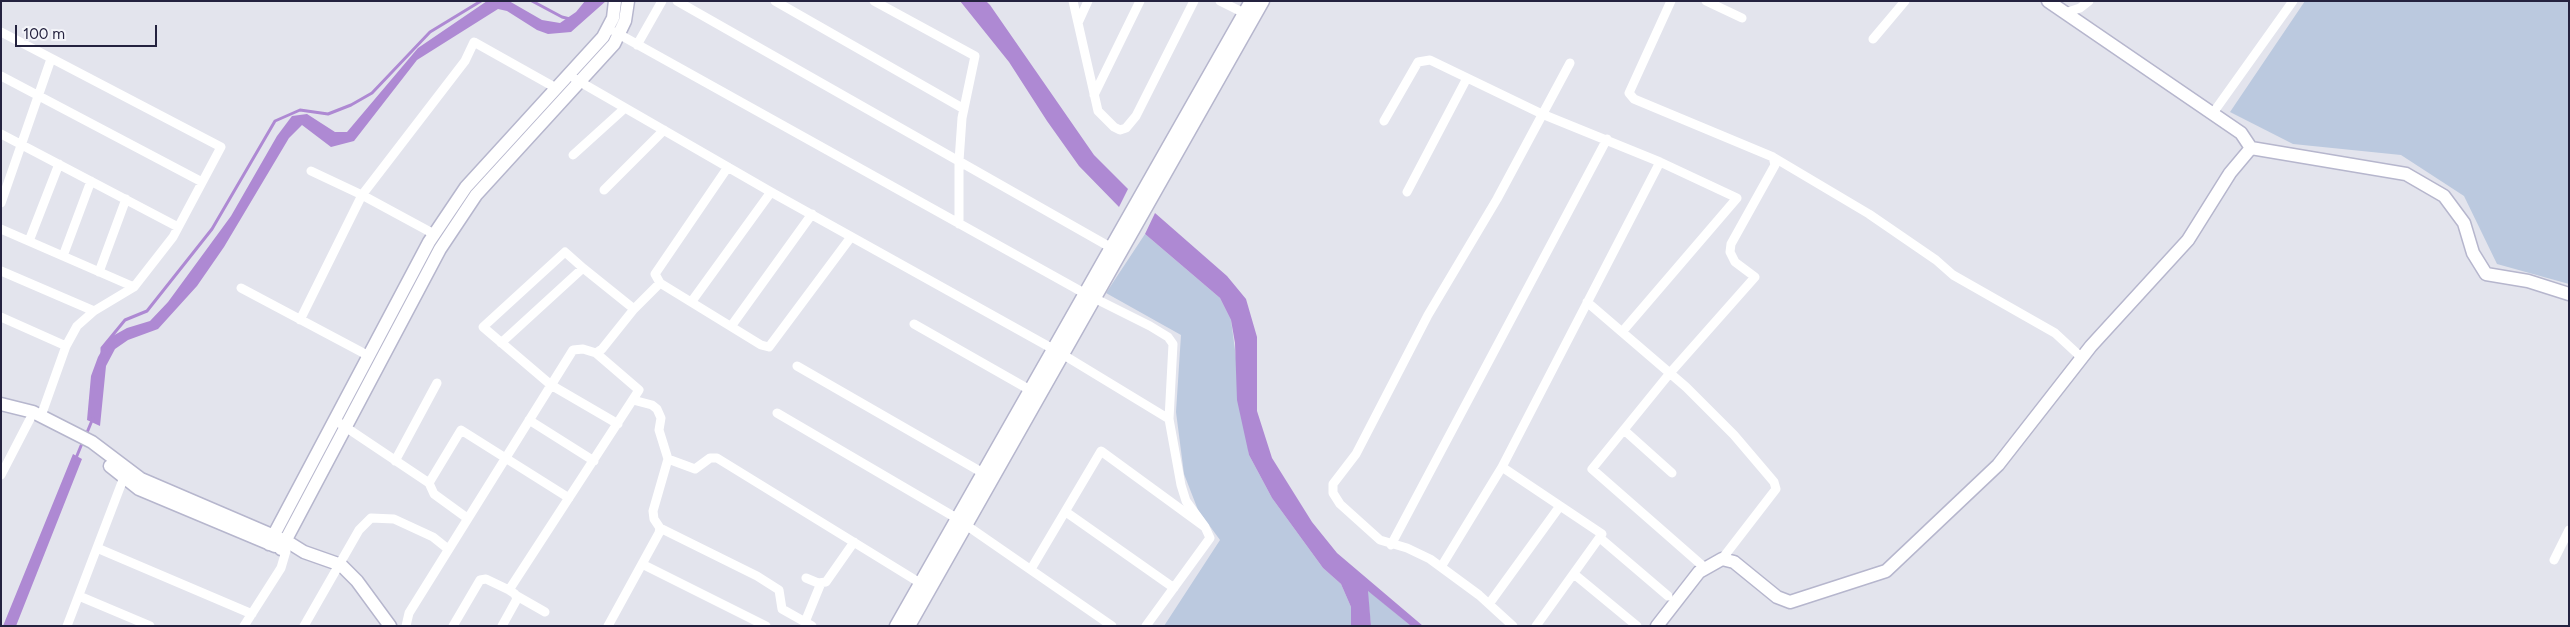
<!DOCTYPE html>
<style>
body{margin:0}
#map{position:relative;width:2570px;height:627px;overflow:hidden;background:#e3e4ed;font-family:Figtree,sans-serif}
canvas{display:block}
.frame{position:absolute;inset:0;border:2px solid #24223f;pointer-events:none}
.scale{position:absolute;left:15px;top:25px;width:142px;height:22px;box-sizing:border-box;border:2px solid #24223f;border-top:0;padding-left:6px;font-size:15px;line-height:18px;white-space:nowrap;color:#24223f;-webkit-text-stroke:4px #f3f4f9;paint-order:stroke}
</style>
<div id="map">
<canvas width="2570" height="627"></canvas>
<div class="frame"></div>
<div class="scale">100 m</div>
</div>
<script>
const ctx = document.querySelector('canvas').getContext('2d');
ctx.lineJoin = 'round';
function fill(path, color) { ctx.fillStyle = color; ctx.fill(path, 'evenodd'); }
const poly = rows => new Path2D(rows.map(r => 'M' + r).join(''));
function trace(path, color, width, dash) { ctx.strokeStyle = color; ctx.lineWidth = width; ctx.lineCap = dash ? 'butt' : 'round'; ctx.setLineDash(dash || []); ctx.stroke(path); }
const green = poly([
 [2305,1,2569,1,2569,284,2497,264,2464,196,2401,155,2293,144,2230,112],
 [1145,234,1220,298,1231,320,1249,455,1272,498,1323,568,1341,584,1351,607,1351,626,1164,626,1220,540,1198,510,1184,474,1176,412,1181,335,1106,293],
 [1367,590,1374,595,1411,626,1371,626]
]);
const water = poly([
 [487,1,509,1,542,20,560,23,576,12,585,1,606,1,571,32,548,34,537,30,507,11,498,9,417,60,354,141,331,147,302,125,289,138,224,247,197,286,158,329,128,340,115,349,106,366,100,426,87,420,91,376,98,357,109,338,127,328,150,321,168,302,231,216,277,136,292,116,307,114,335,132,347,132,418,48],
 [960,1,986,1,990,5,1094,155,1128,189,1119,207,1079,166,1047,121,1009,62],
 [1155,213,1227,276,1246,299,1257,337,1257,411,1272,458,1312,522,1337,553,1423,626,1411,626,1368,591,1371,626,1351,626,1351,607,1341,584,1323,568,1272,498,1249,455,1237,400,1235,343,1231,320,1220,298,1145,234],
 [73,454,82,459,16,626,3,626]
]);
const stream = poly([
 [532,1,562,17,570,19],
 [102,353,102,348,125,320,147,311,212,229,275,121,300,110,328,114,351,105,372,93,430,32,481,1],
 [86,435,93,418],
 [76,458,83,441]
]);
const street = poly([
 [677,1,1110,247],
 [775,1,964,109],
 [874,1,975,56,962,118,959,161,959,224],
 [1073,1,1098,111,1114,127,1120,130,1126,128,1136,116,1194,1],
 [1220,1,1244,13],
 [1671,1,1629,93,1634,99,1773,157,1775,165,1731,244,1730,252,1735,262,1755,277,1670,373,1592,469,1705,568],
 [1706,1,1742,18],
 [2065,13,2080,8,2089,1],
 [1078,23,1088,1],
 [1,32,221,147,173,237,134,287,94,311,77,326,66,346,41,416],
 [615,32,1084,293],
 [1873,39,1905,1],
 [637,45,662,1],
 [1,76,202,182],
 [575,79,771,192,1062,354,1169,419,1181,485,1186,501,1205,527],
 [1094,95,1140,1],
 [2213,113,2293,1],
 [1384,121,1418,62,1430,60,1542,114,1660,162,1737,198,1622,332],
 [1,134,178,227],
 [573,155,625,108],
 [1773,157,1869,214,1936,260,1953,275,2055,333,2082,358],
 [311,171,362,195,434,234],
 [604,190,664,130],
 [1407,192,1467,78],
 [1,203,51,59],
 [1,229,134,287],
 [29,241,59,164],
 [63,256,91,181],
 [583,268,565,252,483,327,551,385,618,424],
 [1,271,94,311],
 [99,272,126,199],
 [660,283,761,345,769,347,851,237],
 [241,288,369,356],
 [1094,298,1150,326,1168,337,1173,344,1169,419],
 [692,301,771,192],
 [1587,302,1686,387,1734,435,1774,482,1776,489,1722,559],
 [1,317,66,346],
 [300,320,362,195,465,61,474,42,556,88],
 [914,324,1030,390],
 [732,325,812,214],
 [501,343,583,268,634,309],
 [797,366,983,473],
 [777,413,958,519],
 [335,420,429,483,434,494,467,518],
 [529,420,594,461],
 [1624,430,1672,473],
 [668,459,695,469,710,458,717,458,925,586],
 [395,461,437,383],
 [1502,467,1602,534,1536,626],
 [1,475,30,419],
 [429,483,461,430,569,498],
 [1066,512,1174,588],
 [966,525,1112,626],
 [660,528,757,576,779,590,782,609,812,626],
 [1600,538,1668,596],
 [1391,545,1607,139],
 [97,548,252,614],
 [2554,560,2569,530],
 [642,564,766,626],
 [1441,567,1502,467,1660,162],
 [1031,569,1101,451,1205,527,1210,538,1146,626],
 [1574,574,1637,626],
 [806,578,818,583,826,582,854,542],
 [79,596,150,626],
 [517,596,545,612],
 [1489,604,1560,506],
 [805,622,821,583],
 [67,626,124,477],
 [244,626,281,568,286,551],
 [304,626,359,530,371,518,394,519,433,537,448,549],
 [406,626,409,613,573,350,583,349,596,353,602,349,634,309,660,283,655,274,728,167],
 [453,626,480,580,486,579,509,590],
 [502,626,517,599,515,594,509,590,639,390,596,353],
 [608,626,659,533,660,528,654,519,653,511,668,459,659,430,661,418,657,409,652,405,633,400],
 [1513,626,1479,595,1430,559,1407,548,1380,540,1340,504,1333,493,1333,484,1356,454,1428,315,1497,199,1570,63]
]);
const secondary = poly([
 [2048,1,2241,133,2251,148],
 [1,404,33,412,92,442,141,479,288,542,304,552,341,565,357,581,390,626],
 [110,466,139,489,275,546],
 [269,544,429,242,466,187,603,37,613,18,615,1],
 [281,549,440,249,476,195,614,44,625,21,628,1],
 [896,626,1251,1],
 [909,626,1263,1],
 [1657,626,1699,572,1722,559,1734,562,1777,597,1790,602,1886,571,1998,465,2091,346,2188,240,2230,173,2251,148,2406,174,2444,196,2464,223,2473,253,2486,274,2528,281,2569,294]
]);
fill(green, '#bbc9df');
fill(water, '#ae89d3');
trace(stream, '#ae89d3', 3);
trace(secondary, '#b6b6cd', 15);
trace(street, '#fff', 9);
trace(secondary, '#fff', 12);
</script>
